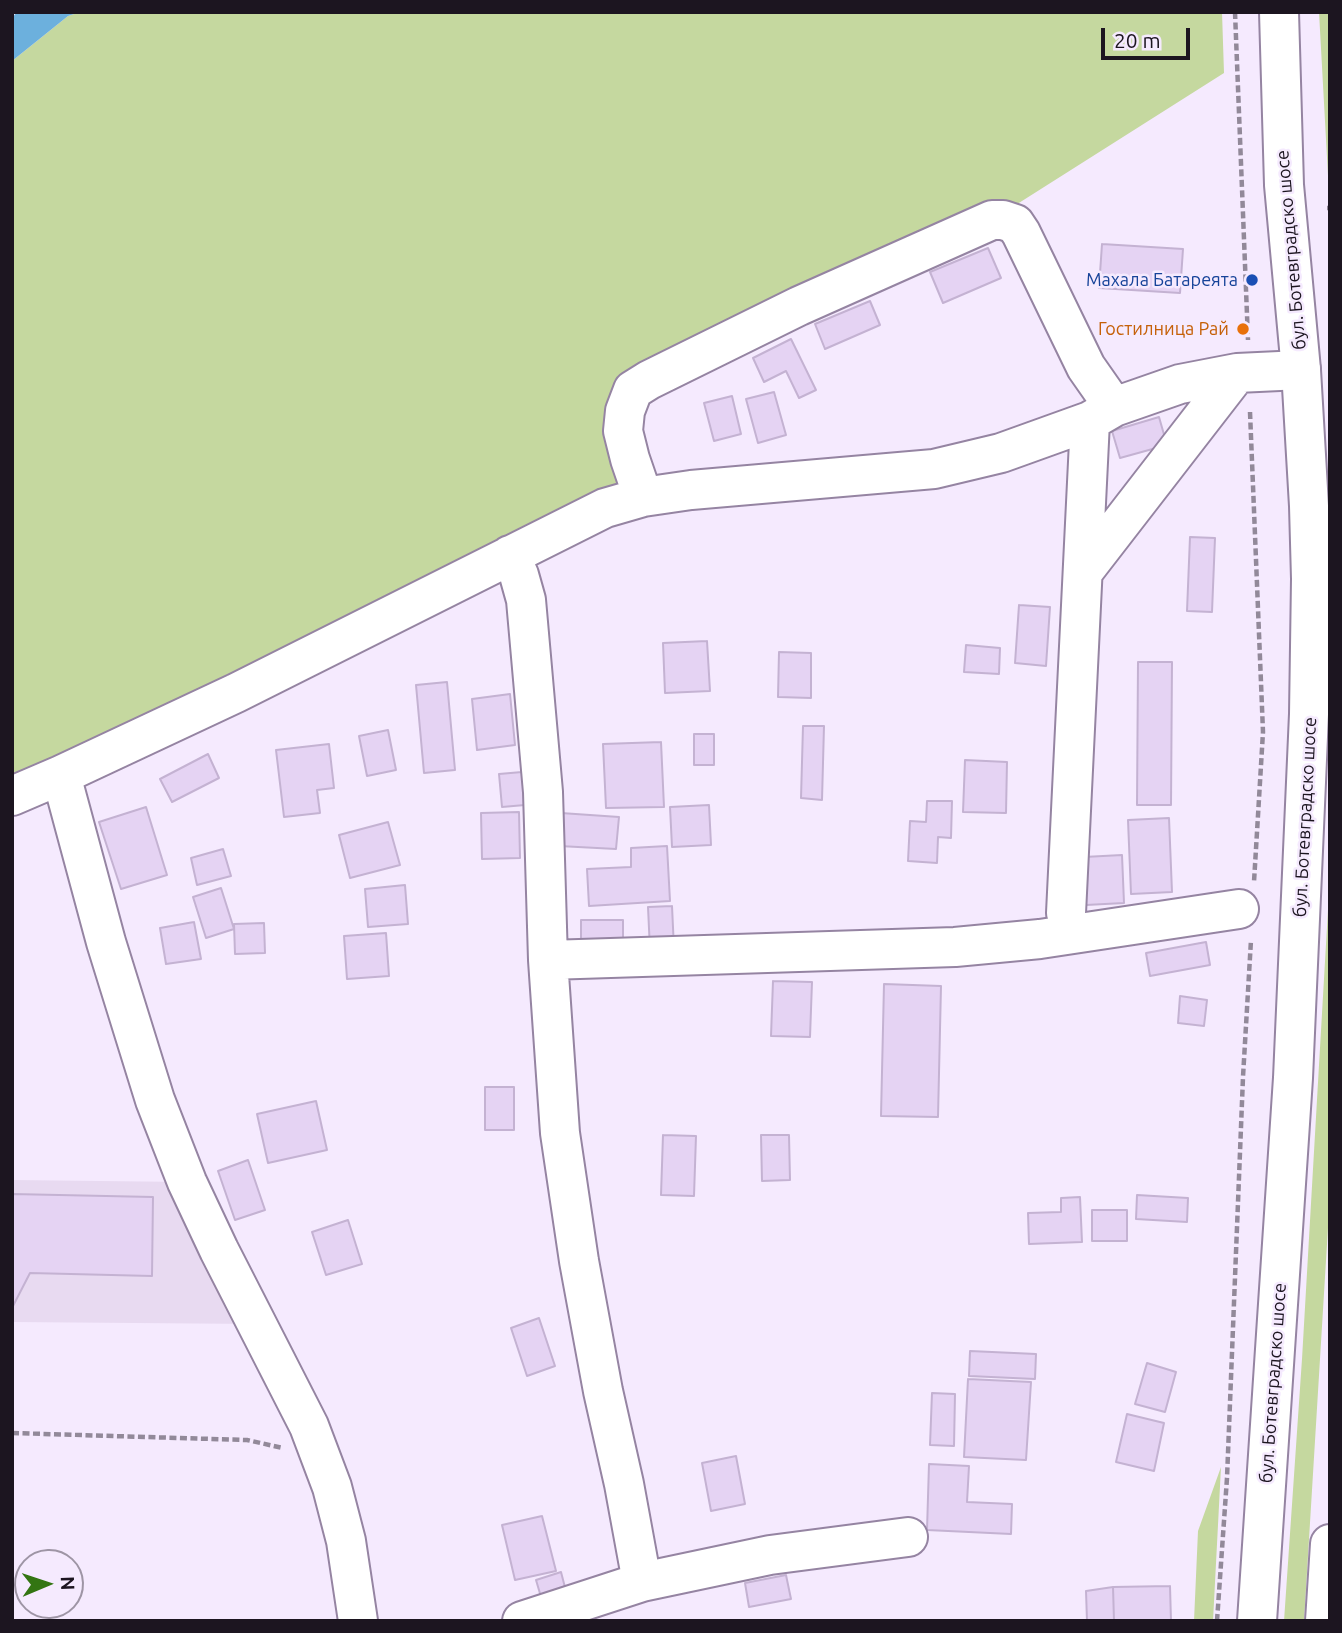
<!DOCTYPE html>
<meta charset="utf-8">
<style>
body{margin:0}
#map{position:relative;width:1342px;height:1633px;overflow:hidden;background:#f5eafe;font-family:Ubuntu,sans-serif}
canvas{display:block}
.frame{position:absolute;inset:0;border:14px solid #1c1520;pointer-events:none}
.north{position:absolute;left:14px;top:1549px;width:70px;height:70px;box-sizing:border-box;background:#f5eafe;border:2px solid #9e95a5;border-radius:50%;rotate:88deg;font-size:19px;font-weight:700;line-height:28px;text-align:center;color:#1c1520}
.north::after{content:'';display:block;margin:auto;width:24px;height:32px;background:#337512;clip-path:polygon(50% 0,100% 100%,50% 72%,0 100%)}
.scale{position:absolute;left:1101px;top:28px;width:89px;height:32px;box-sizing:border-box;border:4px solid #1c1520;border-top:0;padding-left:9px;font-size:21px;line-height:24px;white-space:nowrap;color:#1c1520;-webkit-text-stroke:5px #f5eafe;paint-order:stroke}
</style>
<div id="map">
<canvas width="1342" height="1633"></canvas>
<div class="frame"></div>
<div class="north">N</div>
<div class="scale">20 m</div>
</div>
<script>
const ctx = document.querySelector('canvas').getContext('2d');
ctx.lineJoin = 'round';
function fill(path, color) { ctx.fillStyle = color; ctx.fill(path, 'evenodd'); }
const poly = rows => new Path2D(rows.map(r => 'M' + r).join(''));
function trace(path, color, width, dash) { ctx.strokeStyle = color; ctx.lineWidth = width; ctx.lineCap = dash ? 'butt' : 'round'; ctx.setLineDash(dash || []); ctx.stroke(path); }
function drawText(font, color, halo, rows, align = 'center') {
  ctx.font = font + ' Ubuntu,sans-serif'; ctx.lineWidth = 5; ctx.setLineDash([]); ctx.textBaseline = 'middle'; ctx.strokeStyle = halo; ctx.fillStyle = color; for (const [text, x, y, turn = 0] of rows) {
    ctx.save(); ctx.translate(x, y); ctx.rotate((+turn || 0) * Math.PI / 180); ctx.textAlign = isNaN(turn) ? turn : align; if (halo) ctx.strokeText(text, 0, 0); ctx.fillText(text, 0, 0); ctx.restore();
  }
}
const built = poly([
 [12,1180,187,1182,257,1324,12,1322]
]);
const green = poly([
 [80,12,1222,12,1224,73,992,220,633,390,643,497,12,796,12,61,68,16],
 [1319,12,1330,12,1330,194,1329,194],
 [1330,875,1330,1195,1304,1621,1284,1621,1302,1359],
 [1221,1467,1213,1621,1194,1621,1198,1531]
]);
const water = poly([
 [17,12,80,12,68,16,12,61,12,18]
]);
const building = poly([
 [1102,244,1183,249,1180,293,1099,288,1102,244],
 [988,248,1001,278,943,303,930,272,988,248],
 [870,301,880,325,825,349,815,324,870,301],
 [791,339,816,390,799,398,786,371,764,382,753,358,791,339],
 [774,392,786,435,758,443,746,399,774,392],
 [732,396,741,434,714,441,704,403,732,396],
 [1159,417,1167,445,1120,458,1112,431,1159,417],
 [1190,537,1215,538,1212,612,1187,611,1190,537],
 [1019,605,1050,607,1046,666,1015,663,1019,605],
 [707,641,710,691,665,693,663,643,707,641],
 [966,645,1000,648,999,674,964,672,966,645],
 [779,652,811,653,811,698,778,697,779,652],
 [1138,662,1172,662,1171,805,1137,805,1138,662],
 [447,682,455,770,424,773,416,685,447,682],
 [510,694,515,745,477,750,472,699,510,694],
 [803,726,824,726,822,800,801,798,803,726],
 [388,730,396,770,367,776,359,736,388,730],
 [694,734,714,734,714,765,694,765,694,734],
 [661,742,664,807,606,808,603,744,661,742],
 [329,744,334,788,317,790,320,813,284,817,276,750,329,744],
 [208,754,219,778,172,802,160,779,208,754],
 [965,760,1007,762,1006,813,963,812,965,760],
 [522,772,525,805,502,807,499,774,522,772],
 [927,801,952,801,951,838,938,837,937,863,908,861,910,821,926,822,927,801],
 [709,805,711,845,672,847,670,807,709,805],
 [146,807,167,875,121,889,99,822,146,807],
 [519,812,520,858,482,859,481,813,519,812],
 [561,813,619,817,616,849,559,846,561,813],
 [1169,818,1172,892,1131,894,1128,820,1169,818],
 [388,822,400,865,350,878,339,835,388,822],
 [667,846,670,901,589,906,587,869,631,867,631,848,667,846],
 [223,849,231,876,197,885,191,858,223,849],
 [1122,855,1124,903,1086,905,1084,857,1122,855],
 [405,885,408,924,368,927,365,889,405,885],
 [221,888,234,929,206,938,193,897,221,888],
 [672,906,674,949,650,950,648,907,672,906],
 [581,920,623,920,623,953,581,953,581,920],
 [194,922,201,959,166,964,160,928,194,922],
 [264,923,265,953,235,954,234,924,264,923],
 [386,933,389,976,347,979,344,936,386,933],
 [1206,942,1210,965,1150,976,1146,953,1206,942],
 [773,981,812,982,810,1037,771,1036,773,981],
 [884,984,941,986,938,1117,881,1116,884,984],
 [1180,996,1207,1000,1204,1026,1178,1023,1180,996],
 [485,1087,514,1087,514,1130,485,1130,485,1087],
 [316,1101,327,1150,268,1163,257,1114,316,1101],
 [663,1135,696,1136,694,1196,661,1195,663,1135],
 [761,1135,789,1135,790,1180,762,1181,761,1135],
 [248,1160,265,1210,235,1220,218,1171,248,1160],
 [12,1194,153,1197,152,1276,30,1273,12,1308,12,1194],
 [1137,1195,1188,1198,1187,1222,1136,1219,1137,1195],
 [1080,1197,1082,1242,1029,1244,1028,1213,1061,1212,1061,1198,1080,1197],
 [1092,1210,1127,1210,1127,1241,1092,1241,1092,1210],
 [348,1220,362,1264,326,1275,312,1232,348,1220],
 [539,1318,555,1366,527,1376,511,1328,539,1318],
 [970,1351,1036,1354,1035,1379,969,1376,970,1351],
 [1147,1363,1176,1372,1165,1412,1135,1404,1147,1363],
 [968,1379,1031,1382,1026,1460,964,1457,968,1379],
 [932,1393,955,1394,954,1446,930,1445,932,1393],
 [1127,1414,1164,1423,1154,1471,1116,1462,1127,1414],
 [736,1456,745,1504,711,1511,702,1463,736,1456],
 [929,1464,969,1466,967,1502,1012,1504,1011,1534,927,1530,929,1464],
 [542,1516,556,1571,515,1580,502,1525,542,1516],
 [561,1572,568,1599,544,1607,536,1580,561,1572],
 [786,1575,791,1599,749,1607,745,1583,786,1575],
 [1170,1586,1171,1621,1114,1621,1113,1587,1170,1586],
 [1113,1587,1114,1621,1087,1621,1086,1591,1113,1587]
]);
const path = poly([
 [1235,12,1248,340],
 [1327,208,1330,208],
 [1250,412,1263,732,1254,882],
 [12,1433,247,1440,283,1448],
 [1217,1621,1227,1478,1243,1077,1251,940]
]);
const minor = poly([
 [643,497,630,459,623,431,625,411,633,390,649,380,799,306,992,220,1003,220,1015,224,1021,233,1086,367,1114,407],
 [510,555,519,575,526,600,543,792,548,960,560,1133,579,1261,603,1391,624,1484,642,1582],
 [1083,572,1237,373],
 [61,775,106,942,155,1100,187,1182,219,1250,309,1426,332,1487,346,1541,358,1621],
 [12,796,61,775,236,693,605,508,643,497,691,490,934,469,1001,453,1090,421,1114,407,1180,384,1237,373,1301,370],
 [1066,913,1090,421],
 [548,960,955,947,1040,939,1239,909],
 [522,1621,642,1582,770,1555,908,1537]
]);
const major = poly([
 [1257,1621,1293,1078,1309,714,1311,579,1309,506,1301,370,1284,185,1279,12],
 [1325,1621,1330,1544]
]);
const markers = [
 [1252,280,7,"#1a4fb4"],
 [1243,329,7,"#e8710a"]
];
const streetNames = [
 ["бул. Ботевградско шосе",1291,250,-95],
 ["бул. Ботевградско шосе",1305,817,-87],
 ["бул. Ботевградско шосе",1273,1383,-86]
];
const transitNames = [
 ["Махала Батареята",1238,280]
];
const foodNames = [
 ["Гостилница Рай",1229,329]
];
fill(built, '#e8daf1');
fill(green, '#c5d89f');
fill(water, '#6cb0dd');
fill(building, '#e5d3f3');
trace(building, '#c4b2d2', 2);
trace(minor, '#9584a2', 42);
trace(major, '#9584a2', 42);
trace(path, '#928999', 4.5, [7, 3.5]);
trace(minor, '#fff', 38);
trace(major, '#fff', 38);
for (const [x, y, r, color] of markers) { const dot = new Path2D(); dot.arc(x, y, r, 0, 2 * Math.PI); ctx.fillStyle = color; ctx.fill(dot); trace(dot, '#f5eafe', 2.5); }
drawText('18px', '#1c1520', '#f5eafe', streetNames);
drawText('18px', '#164399', '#f5eafe', transitNames, 'right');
drawText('18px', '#c56008', '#f5eafe', foodNames, 'right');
</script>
